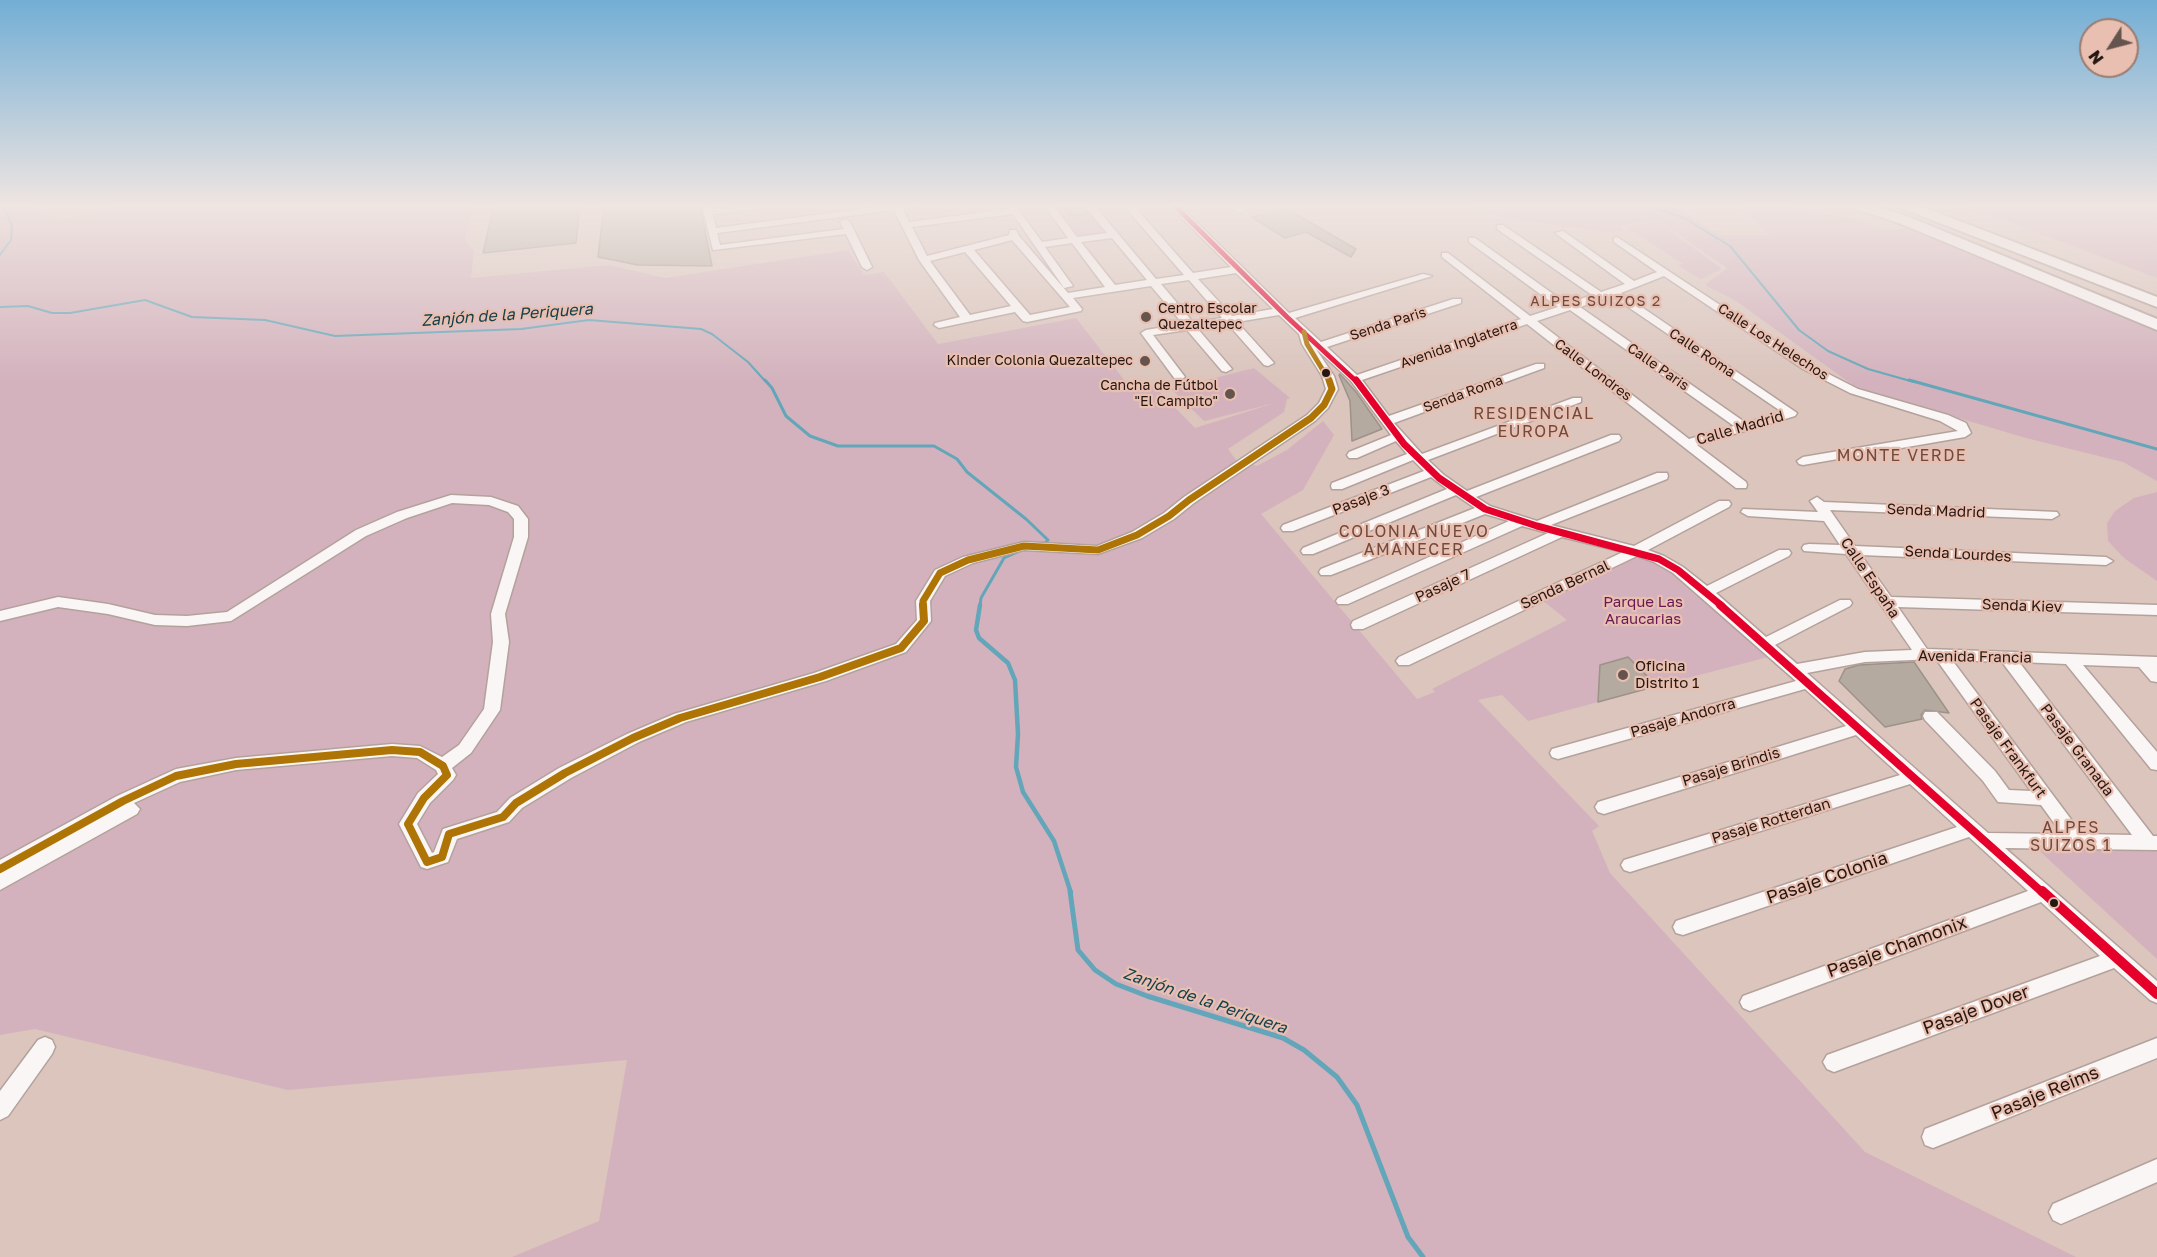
<!DOCTYPE html>
<meta charset="utf-8">
<style>
body{margin:0}
#map{position:relative;width:2157px;height:1257px;overflow:hidden;background:#dbc5bd;font-family:"Golos Text",sans-serif}
canvas{display:block}
.north{position:absolute;left:2079px;top:18px;width:60px;height:60px;box-sizing:border-box;background:#e8bfb0;border:2px solid #9a7c70;border-radius:50%;rotate:234deg;font-size:16px;font-weight:700;line-height:24px;text-align:center;color:#251711}
.north::after{content:'';display:block;margin:auto;width:21px;height:27px;background:#65544d;clip-path:polygon(50% 0,100% 100%,50% 72%,0 100%)}
</style>
<div id="map">
<canvas width="2157" height="1257"></canvas>
<div class="north">N</div>
</div>
<script>
const ctx = document.querySelector('canvas').getContext('2d');
ctx.lineJoin = 'round';
function fill(path, color) { ctx.fillStyle = color; ctx.fill(path, 'evenodd'); }
const poly = rows => new Path2D(rows.map(r => 'M' + r).join(''));
function trace(path, color, width, dash) { ctx.strokeStyle = color; ctx.lineWidth = width; ctx.lineCap = dash ? 'butt' : 'round'; ctx.setLineDash(dash || []); ctx.stroke(path); }
function drawText(font, color, halo, rows, align = 'center') {
  ctx.font = font + ' "Golos Text",sans-serif'; ctx.lineWidth = 4.5; ctx.setLineDash([]); ctx.textBaseline = 'middle'; ctx.strokeStyle = halo; ctx.fillStyle = color; for (const [text, x, y, turn = 0] of rows) {
    ctx.save(); ctx.translate(x, y); ctx.rotate((+turn || 0) * Math.PI / 180); ctx.textAlign = isNaN(turn) ? turn : align; if (halo) ctx.strokeText(text, 0, 0); ctx.fillText(text, 0, 0); ctx.restore();
  }
}
const green = poly([
 [0,205,30,205,60,220,116,205,474,205,465,241,474,251,471,278,609,265,665,278,848,250,864,275,884,272,938,344,1076,318,1125,381,1153,385,1195,428,1275,403,1204,421,1171,389,1254,368,1290,398,1287,399,1284,412,1228,449,1236,460,1257,466,1287,450,1323,421,1334,435,1303,490,1261,514,1417,699,1435,692,1432,689,1567,620,1542,600,1637,555,1657,562,1675,571,1772,656,1657,686,1628,658,1600,665,1598,702,1528,721,1502,695,1478,700,1599,826,1592,831,1610,873,1865,1152,2076,1257,512,1257,599,1221,627,1060,288,1090,35,1029,0,1035],
 [1050,205,1087,205,1112,235,1077,239],
 [1461,205,1671,205,1720,235,1769,235,1739,205,1784,205,1855,219,1885,230,1911,228,2157,328,2157,481,2123,462,2026,438,1857,388,1736,301,1705,285,1727,268,1657,220,1620,226,1625,231,1601,231,1509,219],
 [1962,205,2157,205,2157,278,2041,234],
 [1657,221,1722,269,1701,279,1677,265,1683,264,1626,227],
 [2157,492,2157,581,2124,558,2108,541,2107,523,2115,511,2134,498],
 [2033,845,2157,848,2157,959]
]);
const streamFar3 = poly([
 [1647,205,1684,218,1730,246,1799,330,1828,351,1868,369,1914,382],
 [0,255,11,240,12,226,3,205],
 [0,307,28,306,52,313,70,313,145,300,192,317,265,320,335,336,521,329,589,320,701,329,712,334,748,362,766,382]
]);
const streamFar2 = poly([
 [765,380,772,388,786,416,810,436,838,446,934,446,957,459,967,472,1026,519,1048,540,1043,545],
 [1909,380,2157,449],
 [980,606,981,598,1004,558,1024,549]
]);
const streamFar1 = poly([
 [980,605,976,630,979,638,1008,663,1015,680,1018,734,1016,767,1023,792,1054,841,1071,893]
]);
const stream = poly([
 [1070,891,1078,950,1095,970,1116,984,1147,996,1283,1038,1304,1050,1337,1077,1357,1105,1408,1237,1423,1257]
]);
const building = poly([
 [494,205,580,205,576,243,483,253,494,205],
 [604,205,700,205,712,266,638,265,598,257,604,205],
 [1062,205,1080,205,1087,214,1071,216,1062,205],
 [1287,209,1356,249,1351,257,1306,232,1285,238,1252,217,1287,209],
 [1340,374,1356,392,1382,429,1352,441,1350,401,1339,375,1340,374],
 [1628,657,1657,686,1598,702,1600,665,1628,657],
 [1914,662,1949,713,1925,710,1921,715,1922,719,1885,727,1839,681,1845,669,1859,665,1914,662]
]);
const minor = poly([
 [702,205,710,205,711,209,770,205,765,208,713,214,716,228,892,205,920,205,903,209,909,222,1009,209,1007,205,1015,205,1042,242,1068,238,1044,205,1053,205,1077,237,1107,233,1084,205,1094,205,1156,279,1184,275,1123,205,1133,205,1193,273,1231,267,1169,205,1179,205,1289,313,1423,274,1432,276,1295,318,1321,342,1453,299,1461,299,1461,303,1327,347,1357,375,1521,319,1442,257,1442,253,1448,253,1530,316,1558,307,1469,242,1469,238,1475,238,1567,304,1592,295,1497,229,1497,225,1503,225,1601,292,1625,284,1555,233,1563,231,1634,281,1657,272,1614,242,1614,238,1617,237,1811,365,1858,389,1948,415,1966,423,1971,433,1965,437,1803,465,1799,464,1797,461,1803,457,1958,431,1940,421,1850,393,1803,369,1664,276,1621,293,1797,413,1795,416,1697,445,1746,482,1747,485,1746,488,1736,488,1527,324,1362,380,1389,416,1536,364,1544,364,1544,368,1394,423,1422,454,1573,398,1581,398,1581,402,1428,460,1444,475,1467,491,1611,435,1619,435,1621,438,1619,441,1476,497,1490,506,1537,521,1657,473,1667,473,1668,476,1667,479,1551,525,1634,546,1719,501,1729,501,1731,504,1729,507,1648,550,1664,556,1683,567,1707,586,1779,550,1789,550,1791,553,1789,556,1716,593,1766,637,1840,600,1850,600,1852,603,1850,606,1775,645,1797,664,1865,652,1912,650,1846,554,1804,551,1802,548,1804,545,1809,544,1840,545,1824,521,1748,516,1741,512,1743,509,1818,512,1810,501,1817,497,1824,502,2057,512,2059,515,2052,519,1830,510,1855,546,2106,557,2113,561,2106,565,1861,555,1891,597,2157,605,2157,615,1898,607,1927,649,2157,657,2157,682,2151,681,2139,667,2083,665,2157,752,2157,770,2151,769,2066,664,2019,662,2153,836,2157,836,2157,850,2005,848,2157,981,2157,1003,2150,1000,2114,968,1834,1072,1827,1069,1823,1062,1827,1055,2100,956,2041,902,1750,1011,1743,1008,1740,1002,1743,996,2028,891,1969,837,1683,935,1676,933,1673,927,1676,921,1957,827,1910,784,1630,872,1624,870,1621,865,1624,860,1900,775,1856,735,1604,814,1598,812,1595,807,1598,802,1846,726,1805,689,1558,759,1552,757,1550,753,1552,749,1796,681,1673,573,1654,562,1637,556,1409,665,1399,665,1396,661,1399,657,1623,552,1562,537,1363,629,1353,629,1351,625,1353,621,1548,533,1522,526,1348,604,1338,604,1336,601,1338,598,1509,521,1485,514,1331,575,1321,575,1319,572,1321,569,1475,508,1456,495,1313,554,1303,554,1301,551,1303,548,1447,489,1431,477,1293,531,1283,531,1281,528,1283,525,1424,471,1413,460,1342,489,1332,489,1331,486,1332,483,1407,454,1396,441,1357,458,1349,458,1347,455,1349,452,1391,435,1351,381,1316,349,1334,376,1338,389,1328,408,1315,421,1194,503,1174,519,1142,538,1098,554,1024,550,973,563,945,576,930,601,931,621,906,652,826,681,686,722,639,742,571,778,522,808,509,822,457,839,448,862,427,869,421,867,399,824,418,793,438,774,436,770,417,758,392,756,236,770,180,782,134,803,140,809,137,814,0,890,0,860,117,796,176,769,236,758,392,744,420,746,442,757,459,745,484,709,493,642,491,614,514,537,514,519,508,512,489,505,452,503,407,518,366,536,231,621,187,626,155,625,108,614,58,607,0,621,0,611,58,597,108,604,155,615,187,616,227,612,356,530,397,512,451,495,491,497,518,506,528,519,528,537,505,614,509,642,500,710,471,753,452,768,456,775,453,780,430,803,417,824,432,853,434,852,443,829,497,812,510,798,559,768,627,734,674,714,814,673,896,644,917,620,916,601,935,570,963,557,1024,542,1097,546,1132,532,1164,513,1184,497,1307,415,1319,403,1326,389,1322,376,1302,344,1299,334,1279,315,1237,322,1274,363,1268,366,1264,365,1227,323,1197,328,1232,369,1226,372,1222,371,1187,330,1153,335,1185,377,1179,380,1175,379,1141,333,1146,330,1183,324,1151,286,1073,298,1082,309,1081,311,1027,322,1023,321,1015,312,939,328,934,325,935,323,960,317,919,260,894,210,717,233,720,245,844,229,840,222,845,219,850,222,872,267,867,270,862,267,846,234,713,250,702,205],
 [1013,214,1064,288,1073,286,1045,247,1072,243,1105,287,1068,293,1019,236,1016,230,1010,230,1009,235,927,256,912,227,1013,214],
 [1112,238,1147,280,1115,285,1081,242,1112,238],
 [1012,240,1070,307,1030,315,974,250,1012,240],
 [965,252,1011,306,970,315,930,261,965,252],
 [1236,273,1273,309,1232,316,1198,279,1236,273],
 [1189,280,1222,318,1193,322,1161,284,1189,280],
 [1612,296,1782,412,1746,423,1580,307,1612,296],
 [1570,310,1734,426,1689,439,1537,321,1570,310],
 [1936,659,2031,791,2009,790,1995,771,1937,712,1925,712,1923,716,1925,720,1983,781,1998,802,2041,805,2062,834,1988,833,1807,673,1865,662,1936,659],
 [1952,660,2002,662,2132,835,2082,834,1952,660],
 [1228,205,1238,205,1245,211,1237,213,1228,205],
 [45,1037,52,1040,55,1047,52,1054,8,1116,0,1120,0,1091,38,1040,45,1037],
 [2157,1038,2157,1058,1933,1148,1925,1145,1922,1137,1925,1129,2157,1038],
 [2157,1159,2157,1182,2061,1224,2053,1220,2049,1212,2053,1204,2157,1159]
]);
const highway = poly([
 [1852,205,1872,205,1909,217,2157,319,2157,330,1899,223,1854,208,1852,205],
 [1899,205,1918,205,2157,297,2157,307,1901,208,1899,205]
]);
const bus1Far3 = poly([
 [1174,205,1287,317,1357,382]
]);
const bus1Far2 = poly([
 [1356,380,1404,444,1439,478,1485,509,1537,526,1659,559,1678,570,1722,606]
]);
const bus1Far1 = poly([
 [1720,605,2043,893]
]);
const bus1 = poly([
 [2042,891,2157,994]
]);
const bus2Far2 = poly([
 [1304,332,1307,344,1330,382]
]);
const bus2Far1 = poly([
 [923,606,923,601,940,573,968,560,1024,546,1098,550,1137,535,1169,516,1189,500,1311,418,1324,405,1332,389,1329,380]
]);
const bus2 = poly([
 [0,869,123,801,176,776,236,764,392,750,420,752,443,766,447,775,424,798,408,824,427,862,442,857,449,834,503,817,516,803,565,773,633,738,680,718,820,677,901,648,924,621,923,605]
]);
const markers = [
 [1146,317,6,"#65544d"],
 [1145,361,6,"#65544d"],
 [1326,373,5,"#251711"],
 [1230,394,6,"#65544d"],
 [1623,675,6,"#65544d"],
 [2054,903,5,"#251711"]
];
const farNeighbourhoodnames = [
 ["ALPES SUIZOS 2",1596,302]
];
const farPoinames = [
 ["Centro Escolar",1158,309,"left"],
 ["Quezaltepec",1158,325,"left"],
 ["Kinder Colonia Quezaltepec",1133,361],
 ["Cancha de Fútbol",1218,386],
 ["\"El Campito\"",1218,402]
];
const farStreetnames = [
 ["Senda Paris",1388,324,-18],
 ["Calle Los Helechos",1773,342,33],
 ["Avenida Inglaterra",1459,344,-19],
 ["Calle Roma",1702,353,34],
 ["Calle Paris",1658,367,35],
 ["Calle Londres",1593,370,37],
 ["Senda Roma",1463,394,-20]
];
const streetNames = [
 ["Calle Madrid",1740,428,-16],
 ["Pasaje 3",1361,500,-21],
 ["Senda Madrid",1936,511,2],
 ["Senda Lourdes",1958,554,3],
 ["Calle España",1870,578,56],
 ["Senda Bernal",1565,585,-25],
 ["Pasaje 7",1443,586,-25],
 ["Senda Kiev",2022,606,2],
 ["Avenida Francia",1975,657,1],
 ["Pasaje Andorra",1683,718,-16],
 ["Pasaje Frankfurt",2008,748,54],
 ["Pasaje Granada",2077,750,53],
 ["Pasaje Brindis",1731,767,-17],
 ["Pasaje Rotterdan",1771,821,-17]
];
const parkNames = [
 ["Parque Las",1643,602],
 ["Araucarias",1643,619]
];
const poiNames = [
 ["Oficina",1635,666],
 ["Distrito 1",1635,683]
];
const waterNames = [
 ["Zanjón de la Periquera",507,315,-4],
 ["Zanjón de la Periquera",1205,1001,19]
];
const neighbourhoodNames = [
 ["RESIDENCIAL",1534,414],
 ["EUROPA",1534,432],
 ["MONTE VERDE",1902,456],
 ["COLONIA NUEVO",1414,532],
 ["AMANECER",1414,550],
 ["ALPES",2071,828],
 ["SUIZOS 1",2071,846]
];
const nearStreetnames = [
 ["Pasaje Colonia",1827,878,-19],
 ["Pasaje Chamonix",1897,947,-20],
 ["Pasaje Dover",1976,1010,-20],
 ["Pasaje Reims",2045,1093,-22]
];
fill(green, '#d3b2bd');
trace(streamFar3, '#63a6b9', 2);
trace(streamFar2, '#63a6b9', 3);
trace(streamFar1, '#63a6b9', 4.5);
trace(stream, '#63a6b9', 5);
fill(building, '#b4aa9f');
trace(building, '#9d9288', 1.5);
trace(minor, '#b3a29c', 3);
trace(highway, '#b3a29c', 4);
fill(minor, '#faf6f5');
fill(highway, '#faf6f5');
trace(bus1Far3, '#e4002b', 5);
trace(bus1Far2, '#e4002b', 7);
trace(bus1Far1, '#e4002b', 8);
trace(bus1, '#e4002b', 10);
trace(bus2Far2, '#ae7406', 5);
trace(bus2Far1, '#ae7406', 7);
trace(bus2, '#ae7406', 8);
const sky = ctx.createLinearGradient(0, 0, 0, 381);
sky.addColorStop(0, '#73aed5');
sky.addColorStop(0.54, '#efe5e1');
sky.addColorStop(1, '#efe5e100');
ctx.fillStyle = sky;
ctx.fillRect(0, 0, 2157, 381);
for (const [x, y, r, color] of markers) { const dot = new Path2D(); dot.arc(x, y, r, 0, 2 * Math.PI); ctx.fillStyle = color; ctx.fill(dot); trace(dot, '#e8bfb0', 2); }
ctx.letterSpacing = '1.5px';
drawText('14px', '#6e4b3e', '#e8bfb0', farNeighbourhoodnames);
ctx.letterSpacing = '0px';
drawText('14px', '#251711', '#e8bfb0', farPoinames, 'right');
drawText('14px', '#251711', '#e8bfb0', farStreetnames);
drawText('15px', '#251711', '#e8bfb0', streetNames);
drawText('15px', '#691853', '#e8bfb0', parkNames);
drawText('15px', '#251711', '#e8bfb0', poiNames, 'left');
drawText('italic 16px', '#13404d', '#e8bfb0', waterNames);
ctx.letterSpacing = '1.5px';
drawText('16px', '#6e4b3e', '#e8bfb0', neighbourhoodNames);
ctx.letterSpacing = '0px';
drawText('18px', '#251711', '#e8bfb0', nearStreetnames);
</script>
